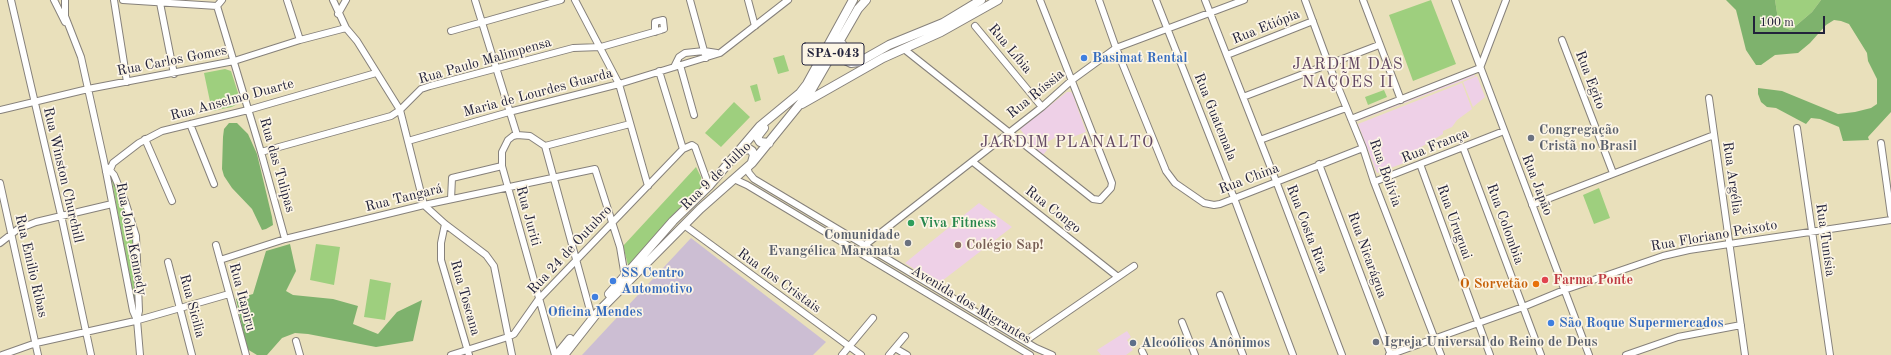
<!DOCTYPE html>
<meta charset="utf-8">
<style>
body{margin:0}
#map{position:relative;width:1891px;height:355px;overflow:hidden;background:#e9e0bb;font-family:"Old Standard TT",serif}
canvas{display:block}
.scale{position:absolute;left:1753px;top:16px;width:72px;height:18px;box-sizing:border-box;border:2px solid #22223b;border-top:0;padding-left:5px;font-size:12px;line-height:14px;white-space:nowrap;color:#22223b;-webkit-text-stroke:3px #fcf5e5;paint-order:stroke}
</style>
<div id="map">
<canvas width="1891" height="355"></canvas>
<div class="scale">100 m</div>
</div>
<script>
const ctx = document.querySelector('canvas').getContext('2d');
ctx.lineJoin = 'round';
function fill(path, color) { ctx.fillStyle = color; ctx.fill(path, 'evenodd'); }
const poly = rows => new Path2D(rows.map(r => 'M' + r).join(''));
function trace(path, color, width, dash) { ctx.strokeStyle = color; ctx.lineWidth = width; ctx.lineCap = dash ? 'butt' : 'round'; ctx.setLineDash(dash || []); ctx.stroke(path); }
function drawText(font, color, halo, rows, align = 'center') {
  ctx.font = font + ' "Old Standard TT",serif'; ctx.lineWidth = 3.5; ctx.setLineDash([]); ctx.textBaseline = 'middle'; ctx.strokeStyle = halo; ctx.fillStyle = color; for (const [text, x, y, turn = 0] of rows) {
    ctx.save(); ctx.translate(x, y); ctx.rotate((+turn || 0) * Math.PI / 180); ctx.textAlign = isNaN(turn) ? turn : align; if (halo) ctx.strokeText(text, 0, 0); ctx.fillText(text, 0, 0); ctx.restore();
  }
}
const built = poly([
 [1472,69,1475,76,1355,122,1352,115],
 [1477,76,1485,97,1473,107,1463,82],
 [1462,83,1472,109,1457,120,1452,127,1443,131,1443,134,1411,153,1415,159,1377,173,1358,124],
 [1067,92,1071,92,1073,95,1086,132,1062,141,1059,135,1043,145,1047,150,1043,155,1030,142,1020,129],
 [979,203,1012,227,938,284,905,263],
 [1127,331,1131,337,1127,340,1133,350,1126,355,1101,355,1097,350]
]);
const industrial = poly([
 [691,238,826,342,813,355,582,355]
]);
const green = poly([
 [1431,0,1456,64,1413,81,1389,15],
 [1775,0,1821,0,1812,12,1791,30,1785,28,1778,19],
 [784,55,789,71,778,74,773,58],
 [225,69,231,71,240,99,237,104,232,107,212,111,204,73],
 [757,84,761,100,755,102,750,86],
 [1384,90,1387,97,1368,105,1365,97],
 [734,102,750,117,721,147,705,133],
 [696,167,701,177,702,187,630,266,628,265,623,246],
 [111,176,129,220,134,237,136,311],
 [1599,188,1610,218,1594,224,1583,195],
 [316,244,340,247,334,285,310,280],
 [370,279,391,283,385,320,364,317]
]);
const forest = poly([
 [1726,0,1775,0,1778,19,1785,28,1791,30,1812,12,1821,0,1891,0,1891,112,1868,137,1869,140,1843,141,1839,127,1820,119,1811,118,1806,124,1776,108,1767,107,1761,102,1758,94,1758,88,1782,91,1838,114,1855,112,1871,108,1877,104,1877,79,1868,61,1867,53,1849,24,1841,21,1834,20,1826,25,1810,43,1798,53,1775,55,1761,65,1756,65,1746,50,1736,10],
 [229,123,237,123,248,134,257,154,272,217,273,225,266,229,262,230,252,209,232,188,224,176,222,169,223,137,224,129],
 [290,244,296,271,286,291,293,295,333,299,358,306,353,324,378,334,397,312,422,300,413,341,376,347,308,334,295,333,282,338,267,355,257,355,247,349,236,299,253,294,266,251]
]);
const minor = poly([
 [11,0,61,215,91,355],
 [54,0,65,22],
 [65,0,65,16,81,57,104,161,133,311,137,320],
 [114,0,127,82],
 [123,0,217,6,222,0],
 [287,0,300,40],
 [333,0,346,28,357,41,400,110,424,205,445,224,486,255,494,266,512,355],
 [475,0,517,135],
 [575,0,619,84,648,186],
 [690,0,706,58],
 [748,0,755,26],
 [1099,0,1116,48,1166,171,1175,183,1204,203,1214,205,1220,204,1363,148],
 [1156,0,1234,198,1293,355],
 [1205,0,1276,181,1342,355],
 [1305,0,1329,65,1363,148,1374,182,1441,355],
 [1363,0,1401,100],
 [1455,0,1589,355],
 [160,3,174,74],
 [217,6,261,152,285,239],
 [338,14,346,0],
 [975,26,1042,107],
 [451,31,561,0],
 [1562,40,1613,173],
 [904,49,1093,199,1100,200,1111,188,1112,183,1040,0],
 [1227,55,1313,21],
 [680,65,694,115],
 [674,67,679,57,685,53,704,51,717,53],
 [659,71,683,149],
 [1243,97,1379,45],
 [1709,98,1745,355],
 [0,110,88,89,234,61,300,40,346,28],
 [1351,119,1480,68,1506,0],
 [190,124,214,184],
 [1797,128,1830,355],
 [145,139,172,201],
 [1260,140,1346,108],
 [408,141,509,112,619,84,720,53,788,0],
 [1881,143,1891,215],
 [545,146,630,124],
 [1463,147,1541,355],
 [261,152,391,116,400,110,421,89,430,86,573,48,601,47,661,30,664,29,663,20,655,22,655,32],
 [973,162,1118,277],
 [1319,164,1391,355],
 [1420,164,1490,355],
 [747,167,749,173,754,179,931,285,1036,348,1052,355],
 [108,168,114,175,125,201,136,236,139,311,137,320,140,355],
 [106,172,110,170,113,163,139,143,162,131,248,110,376,73],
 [734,179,747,185,1030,355],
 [1374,182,1504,131],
 [0,183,38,355],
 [451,199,452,178,502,166],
 [1532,205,1714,135],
 [445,224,441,243,441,260,469,355],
 [684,225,861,355],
 [0,243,18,229,36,222,112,204],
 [216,245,246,355],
 [865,245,1042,107,1072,80,1116,48,1244,0],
 [220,260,285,239,424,205,595,169,620,247,625,277],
 [168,262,192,355],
 [1220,295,1243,355],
 [1182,322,1195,355],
 [296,341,300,355],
 [1025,341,1134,266],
 [895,348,907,355],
 [1142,351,1144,355],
 [2,355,36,343,135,321,229,294],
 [451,355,508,337,514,334,538,300,683,149,692,145,695,147,709,186],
 [555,355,502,166,502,152,508,140,513,136,517,135,530,136,545,146,591,314],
 [842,355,873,318],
 [889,355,905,336],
 [1389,355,1523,307,1564,290,1663,256,1689,250,1891,220],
 [1626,355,1678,337,1741,325]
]);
const major = poly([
 [842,44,840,50,845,60,851,63,859,62,889,45,943,23,981,0],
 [802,104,883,58,941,32,998,0],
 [764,128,757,137,760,142,769,143],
 [739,151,749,149,752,151,754,155,752,162],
 [609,294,673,221,709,186,760,126,800,93,807,84,853,0],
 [557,355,570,339],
 [564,355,597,313,700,209,752,163,812,89,858,9,866,0]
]);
const markers = [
 [1084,58,4,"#3f7fe0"],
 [1531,138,4,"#6b7280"],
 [911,223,4,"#2e9e5b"],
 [908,243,4,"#6b7280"],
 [958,245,4,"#8d6e63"],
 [1545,280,4,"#e0444e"],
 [613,281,4,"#3f7fe0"],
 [1536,284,4,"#e8710a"],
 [595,297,4,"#3f7fe0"],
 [1551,323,4,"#3f7fe0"],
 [1376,342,4,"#6b7280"],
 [1133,343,4,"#5c6f8a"]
];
const shields = [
 [833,54,62]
];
const shieldNames = [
 ["SPA-043",833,54]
];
const streetNames = [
 ["Rua Etiópia",1266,27,-22],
 ["Rua Líbia",1010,49,50],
 ["Rua Carlos Gomes",172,61,-11],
 ["Rua Paulo Malimpensa",485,61,-16],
 ["Rua Egito",1590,80,69],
 ["Maria de Lourdes Guarda",538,93,-15],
 ["Rua Rússia",1036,94,-39],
 ["Rua Anselmo Duarte",232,100,-15],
 ["Rua Guatemala",1215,117,68],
 ["Rua França",1435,146,-22],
 ["Rua das Tulipas",277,165,74],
 ["Rua Bolívia",1385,173,70],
 ["Rua Winston Churchill",63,175,77],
 ["Rua 9 de Julho",716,176,-44],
 ["Rua Argélia",1732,178,82],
 ["Rua China",1249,179,-21],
 ["Rua Japão",1537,185,69],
 ["Rua Tangará",404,198,-14],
 ["Rua Congo",1053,210,38],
 ["Rua Juriti",528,216,75],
 ["Rua Uruguai",1454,222,70],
 ["Rua Colombia",1505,224,70],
 ["Rua Costa Rica",1307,229,69],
 ["Rua Floriano Peixoto",1714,236,-10],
 ["Rua John Kennedy",131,239,79],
 ["Rua Tunísia",1825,240,82],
 ["Rua 24 de Outubro",570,250,-47],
 ["Rua Nicarágua",1367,255,70],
 ["Rua Emilio Ribas",31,266,77],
 ["Rua dos Cristais",779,281,36],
 ["Rua Itapiru",242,297,75],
 ["Rua Toscana",465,298,74],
 ["Avenida dos Migrantes",971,305,31],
 ["Rua Sicilia",192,306,75]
];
const shopNames = [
 ["Basimat Rental",1092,58],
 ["SS Centro",621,273],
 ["Automotivo",621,289],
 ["Oficina Mendes",595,312,"center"],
 ["São Roque Supermercados",1559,323]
];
const worshipNames = [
 ["Congregação",1539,130],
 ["Cristã no Brasil",1539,146],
 ["Comunidade",900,235,"right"],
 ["Evangélica Maranata",900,251,"right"],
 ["Igreja Universal do Reino de Deus",1384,342]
];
const leisureNames = [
 ["Viva Fitness",919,223]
];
const educationNames = [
 ["Colégio Sap!",966,245]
];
const healthNames = [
 ["Farma Ponte",1553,280]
];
const foodNames = [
 ["O Sorvetão",1528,284]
];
const serviceNames = [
 ["Alcoólicos Anônimos",1141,343]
];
const quarterNames = [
 ["JARDIM DAS",1348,65],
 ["NAÇÕES II",1348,83],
 ["JARDIM PLANALTO",1067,143]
];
fill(built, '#eed0e7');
fill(industrial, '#ccbed3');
fill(green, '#9ecf7e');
fill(forest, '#7eb26d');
trace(minor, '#86817b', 8);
trace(major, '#86817b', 10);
trace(minor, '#fff', 6);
trace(major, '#fff', 8);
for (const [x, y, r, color] of markers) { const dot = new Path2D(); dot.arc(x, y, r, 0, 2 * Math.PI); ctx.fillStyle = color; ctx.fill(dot); trace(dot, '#fcf5e5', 1.5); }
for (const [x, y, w] of shields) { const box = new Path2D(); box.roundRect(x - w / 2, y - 11, w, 22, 3); ctx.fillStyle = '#fcf5e5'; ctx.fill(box); trace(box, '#22223b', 1); }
drawText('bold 13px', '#22223b', null, shieldNames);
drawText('14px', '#22223b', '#fcf5e5', streetNames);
drawText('bold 14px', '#366cbe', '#fcf5e5', shopNames, 'left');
drawText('bold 14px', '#5b616d', '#fcf5e5', worshipNames, 'left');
drawText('bold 14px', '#27864d', '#fcf5e5', leisureNames, 'left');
drawText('bold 14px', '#785e54', '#fcf5e5', educationNames, 'left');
drawText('bold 14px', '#be3a42', '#fcf5e5', healthNames, 'left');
drawText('bold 14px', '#c56008', '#fcf5e5', foodNames, 'right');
drawText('bold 14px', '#4e5e75', '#fcf5e5', serviceNames, 'left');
ctx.letterSpacing = '1px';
drawText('16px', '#634963', '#fcf5e5', quarterNames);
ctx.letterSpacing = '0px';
</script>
